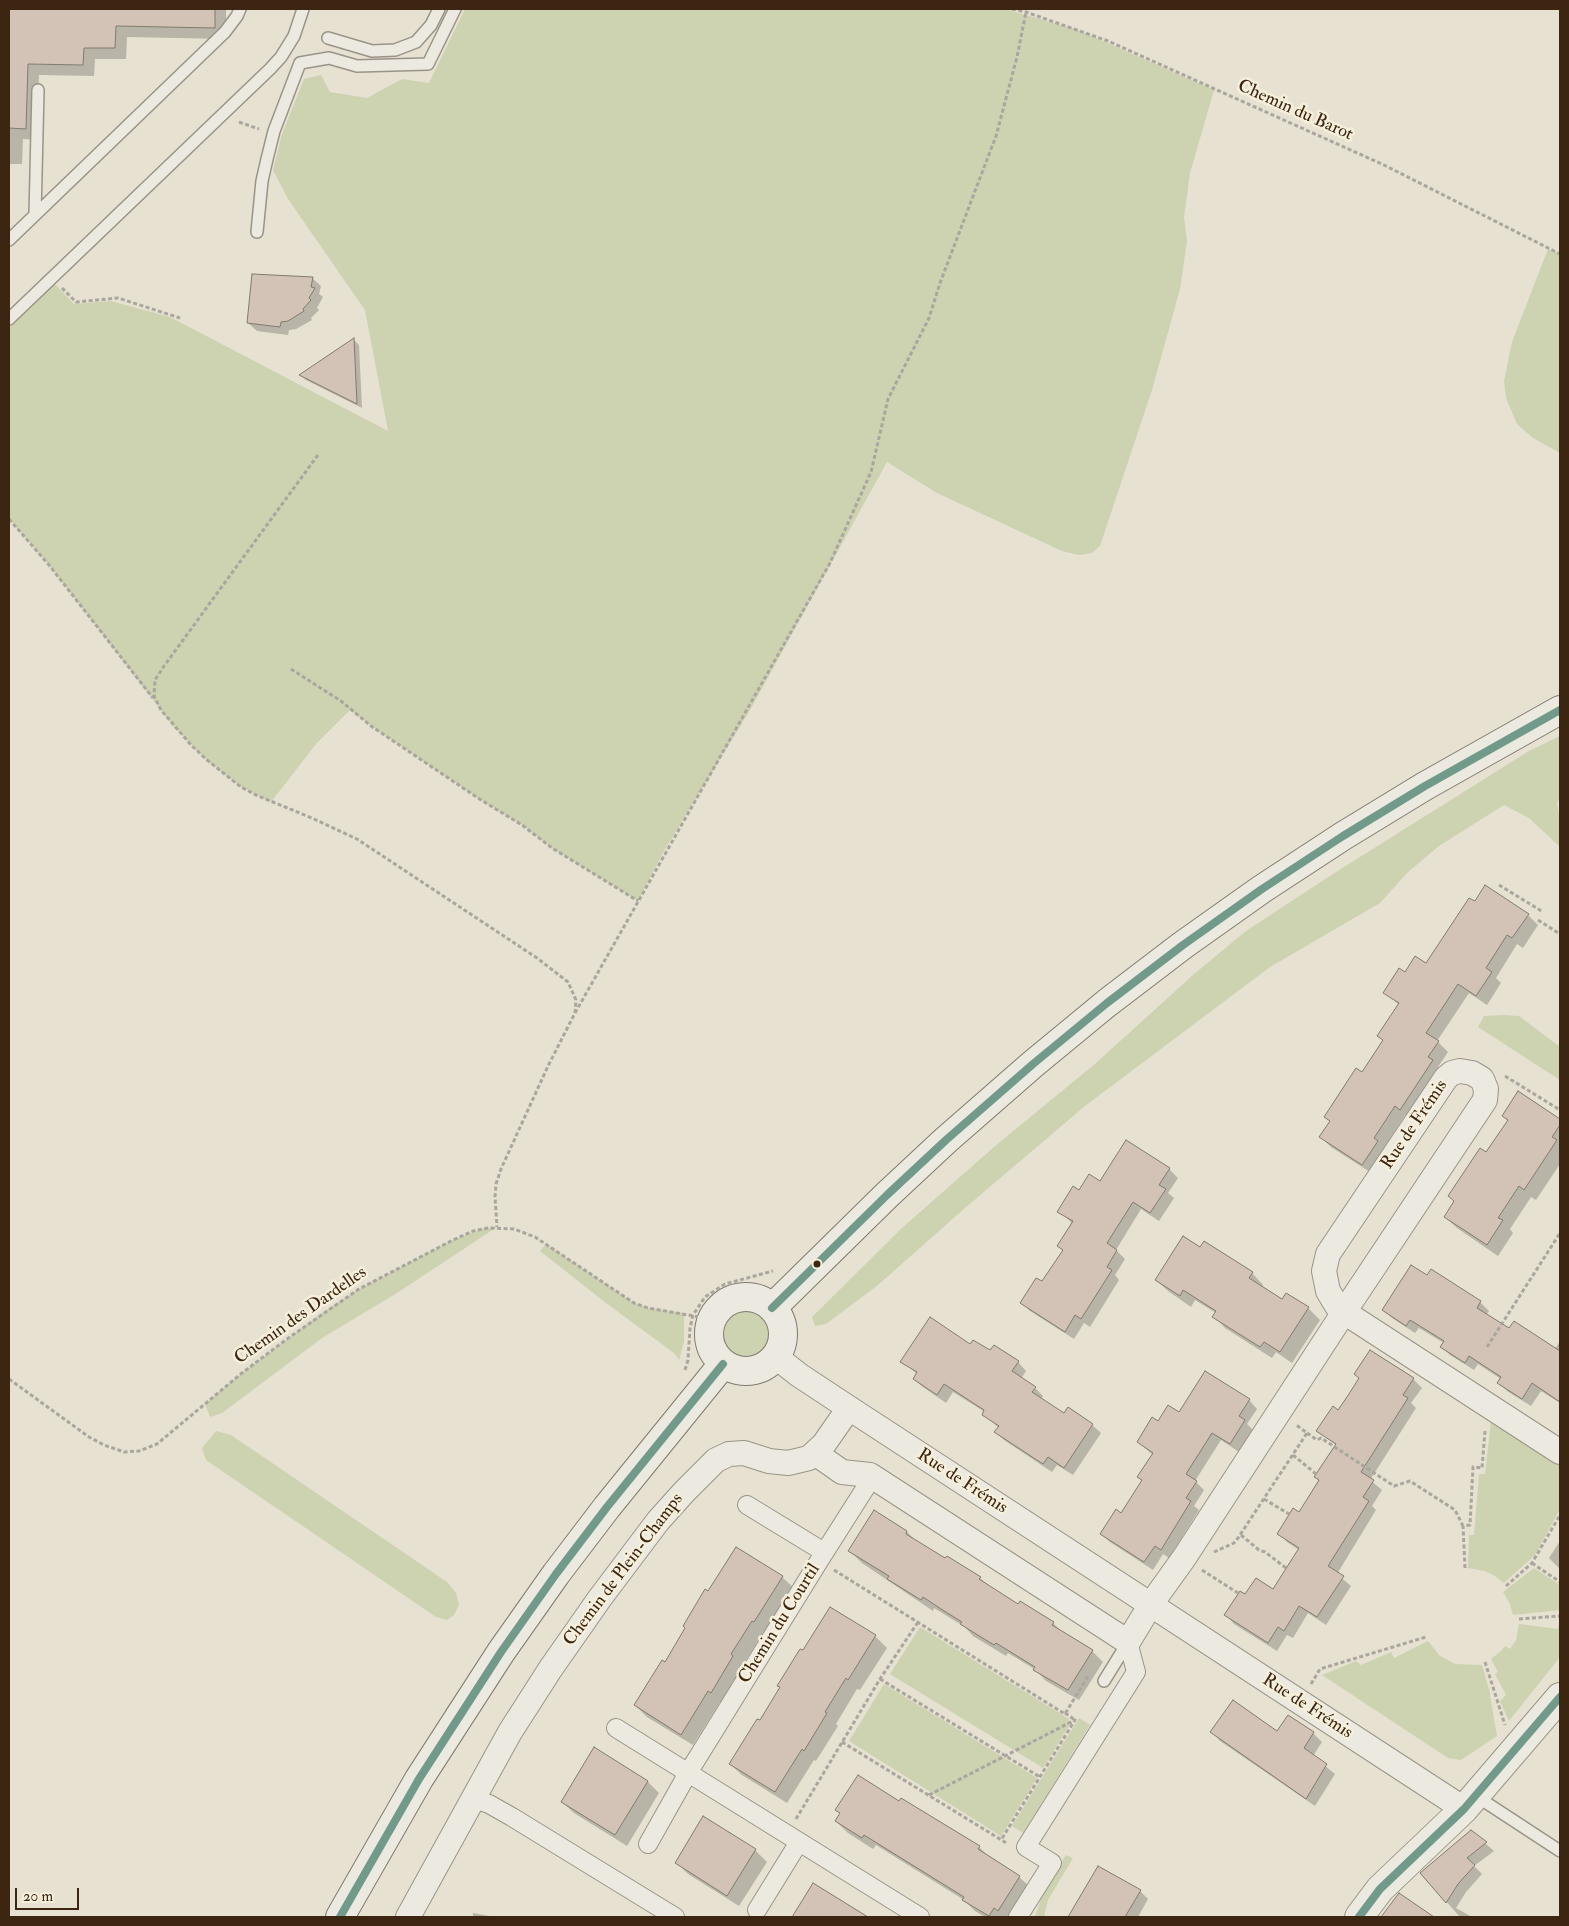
<!DOCTYPE html>
<meta charset="utf-8">
<style>
body{margin:0}
#map{position:relative;width:1569px;height:1926px;overflow:hidden;background:#e6e1d1;font-family:"IM FELL Double Pica",serif}
canvas{display:block}
.frame{position:absolute;inset:0;border:10px solid #3c2611;pointer-events:none}
.scale{position:absolute;left:15px;top:1888px;width:64px;height:22px;box-sizing:border-box;border:2px solid #3c2611;border-top:0;padding-left:6px;font-size:15px;line-height:18px;white-space:nowrap;color:#3c2611;-webkit-text-stroke:4px #f5efdb;paint-order:stroke}
</style>
<div id="map">
<canvas width="1569" height="1926"></canvas>
<div class="frame"></div>
<div class="scale">20 m</div>
</div>
<script>
const ctx = document.querySelector('canvas').getContext('2d');
ctx.lineJoin = 'round';
function fill(path, color) { ctx.fillStyle = color; ctx.fill(path, 'evenodd'); }
const poly = rows => new Path2D(rows.map(r => 'M' + r).join(''));
function trace(path, color, width, dash) { ctx.strokeStyle = color; ctx.lineWidth = width; ctx.lineCap = dash ? 'butt' : 'round'; ctx.setLineDash(dash || []); ctx.stroke(path); }
function drawText(font, color, halo, rows, align = 'center') {
  ctx.font = font + ' "IM FELL Double Pica",serif'; ctx.lineWidth = 5; ctx.setLineDash([]); ctx.textBaseline = 'middle'; ctx.strokeStyle = halo; ctx.fillStyle = color; for (const [text, x, y, turn = 0] of rows) {
    ctx.save(); ctx.translate(x, y); ctx.rotate((+turn || 0) * Math.PI / 180); ctx.textAlign = isNaN(turn) ? turn : align; if (halo) ctx.strokeText(text, 0, 0); ctx.fillText(text, 0, 0); ctx.restore();
  }
}
const green = poly([
 [465,9,1005,9,1078,30,1214,90,1190,173,1184,217,1187,241,1180,289,1152,390,1100,546,1092,553,1079,555,1062,551,937,493,887,462,750,710,665,849,638,901,552,848,522,825,481,800,371,726,350,710,316,744,271,802,241,787,206,760,174,727,49,565,9,519,9,328,54,283,74,304,111,301,170,317,388,431,365,310,288,199,273,170,282,134,304,79,321,75,330,92,367,98,402,79,429,83],
 [1548,249,1560,254,1560,453,1533,438,1517,424,1506,398,1504,381,1512,342],
 [1560,694,1560,697,1421,774,825,1239,823,1238,938,1128,1026,1051,1098,992,1179,931,1256,876,1338,822,1418,773],
 [1560,736,1560,799,1557,803,1560,819,1560,847,1529,818,1504,805,1439,846,1408,872,1380,903,1270,967,1085,1106,965,1208,878,1285,826,1324,815,1326,812,1317,902,1228,994,1147,1096,1063,1193,975,1246,931,1336,872,1529,751],
 [1503,1015,1519,1016,1560,1047,1560,1080,1478,1027,1484,1016],
 [497,1227,397,1293,322,1338,222,1413,210,1417,205,1404,242,1373,322,1313,359,1289,453,1240,481,1229],
 [546,1244,634,1303,648,1308,684,1313,684,1342,679,1360,674,1353,606,1303,540,1251],
 '720 1335a25 25 0 1 1 50 0a25 25 0 1 1-50 0Z',
 [1491,1421,1560,1464,1560,1509,1535,1555,1504,1583,1495,1576,1485,1571,1468,1568,1469,1535,1474,1535,1479,1474,1485,1474],
 [653,1427,655,1430,448,1712,445,1710,550,1558,597,1496],
 [216,1431,231,1435,447,1582,456,1593,459,1605,454,1615,447,1620,436,1617,206,1460,202,1448],
 [1534,1568,1560,1585,1560,1610,1513,1615,1510,1604,1503,1592],
 [1559,1622,1560,1622,1560,1657,1509,1721,1500,1701,1506,1695,1495,1674,1498,1672,1491,1659,1501,1651,1505,1646,1510,1649,1516,1640,1519,1624,1558,1629],
 [920,1627,1069,1719,1069,1726,1043,1768,890,1674],
 [1428,1641,1439,1655,1455,1664,1482,1665,1489,1689,1497,1736,1461,1760,1448,1758,1322,1675,1356,1661,1361,1665,1391,1652,1394,1658],
 [884,1684,1037,1778,1001,1836,849,1741],
 [1079,1718,1090,1725,1023,1833,1012,1826],
 [1066,1855,1073,1858,1048,1900,1044,1917,1035,1917,1043,1892]
]);
const shadow = poly([
 [9,9,226,9,226,39,127,37,126,59,95,59,94,76,39,75,37,140,23,139,22,164,9,164],
 [312,278,321,286,319,294,323,297,317,308,319,310,311,318,312,320,296,329,289,330,288,335,257,331,248,323],
 [354,340,359,345,362,408,306,380,301,375],
 [1475,903,1528,915,1538,925,1523,948,1517,944,1496,978,1501,983,1487,1005,1469,993,1437,1041,1448,1052,1438,1067,1442,1071,1410,1119,1405,1115,1384,1148,1388,1152,1373,1174,1331,1147,1321,1137,1384,1041,1399,1005,1385,992,1405,973,1426,964],
 [1518,1093,1560,1120,1560,1164,1536,1200,1531,1197,1510,1229,1513,1233,1498,1256,1457,1228,1445,1217,1508,1121,1503,1116],
 [1126,1141,1169,1169,1178,1178,1168,1193,1174,1198,1159,1221,1141,1209,1116,1250,1125,1259,1115,1275,1119,1280,1090,1327,1084,1323,1074,1339,1030,1311,1022,1303,1042,1283,1063,1251,1059,1246,1073,1224,1059,1211,1079,1192,1100,1182],
 [1201,1249,1252,1273,1263,1285,1261,1288,1282,1301,1286,1295,1308,1308,1320,1320,1292,1363,1276,1352,1272,1358,1225,1328,1214,1316,1216,1313,1195,1300,1191,1307,1168,1291,1156,1280],
 [1428,1277,1480,1302,1489,1311,1486,1315,1509,1330,1555,1349,1560,1341,1560,1403,1541,1391,1531,1406,1507,1391,1499,1383,1501,1379,1478,1364,1474,1370,1450,1355,1442,1347,1444,1343,1419,1328,1415,1333,1392,1318,1384,1310],
 [971,1346,1018,1362,1026,1371,1021,1379,1035,1388,1043,1396,1041,1399,1065,1415,1092,1425,1101,1433,1073,1475,1057,1465,1052,1472,1004,1440,996,1432,999,1428,983,1414,985,1412,953,1392,946,1403,923,1387,914,1379,917,1374,902,1361],
 [1413,1379,1422,1388,1411,1403,1416,1408,1370,1480,1382,1490,1372,1506,1376,1510,1337,1574,1351,1586,1326,1625,1308,1613,1293,1638,1287,1635,1277,1651,1234,1624,1226,1615,1246,1596,1273,1590,1299,1550,1287,1542,1279,1533,1299,1514,1320,1482,1315,1477,1336,1445,1318,1431,1339,1411],
 [1249,1400,1257,1409,1247,1424,1253,1430,1239,1452,1221,1440,1195,1481,1204,1490,1194,1506,1199,1510,1169,1558,1163,1554,1153,1570,1110,1542,1101,1534,1122,1514,1143,1481,1138,1477,1153,1455,1138,1442,1158,1423,1180,1414],
 [874,1512,907,1532,917,1542,980,1578,990,1587,1019,1605,1053,1623,1063,1633,1092,1651,1103,1662,1079,1700,1046,1681,1036,1670,1008,1653,1006,1656,973,1636,965,1627,934,1608,933,1611,862,1563,850,1551],
 [1560,1541,1560,1569,1549,1558],
 [782,1577,794,1588,766,1633,764,1631,742,1666,744,1668,723,1704,720,1702,693,1745,647,1717,635,1705,665,1663,709,1593],
 [875,1636,887,1648,860,1690,857,1689,836,1724,838,1726,816,1761,814,1760,787,1803,742,1775,730,1764,760,1722,803,1652],
 [1289,1716,1313,1733,1322,1742,1313,1756,1335,1774,1315,1806,1220,1741,1212,1732,1278,1732],
 [595,1749,648,1782,659,1793,627,1846,574,1813,562,1802],
 [902,1800,979,1847,990,1858,1019,1877,1031,1888,1013,1917,985,1917,975,1911,964,1900,876,1845,873,1849,848,1833,836,1821,900,1803],
 [703,1818,755,1850,767,1862,739,1906,688,1874,676,1862],
 [1471,1831,1494,1851,1474,1866,1482,1874,1466,1892,1456,1908,1472,1917,1460,1917,1421,1873],
 [1099,1867,1140,1891,1148,1899,1138,1917,1070,1917],
 [813,1885,866,1917,793,1917],
 [473,1913,494,1917,473,1917]
]);
const building = poly([
 [9,9,215,9,215,28,116,26,115,48,84,48,83,65,28,64,26,129,9,128,9,9],
 [252,274,313,277,311,287,315,288,309,298,311,300,303,309,304,311,288,321,281,322,280,327,247,323,252,274],
 [354,338,357,404,299,375,354,338],
 [1485,885,1529,914,1512,938,1507,935,1486,968,1492,972,1476,996,1458,984,1426,1033,1439,1041,1428,1057,1433,1060,1400,1110,1395,1106,1374,1138,1378,1141,1362,1165,1319,1137,1330,1121,1324,1117,1356,1068,1362,1072,1383,1040,1377,1036,1399,1003,1383,993,1399,968,1405,972,1415,956,1426,963,1469,898,1475,901,1485,885],
 [1518,1091,1560,1119,1560,1125,1552,1137,1557,1140,1524,1190,1519,1186,1498,1218,1503,1220,1487,1245,1444,1217,1454,1201,1448,1196,1480,1148,1486,1152,1508,1120,1502,1116,1518,1091],
 [1126,1140,1170,1168,1159,1185,1166,1189,1150,1213,1133,1202,1107,1243,1117,1250,1107,1267,1112,1270,1081,1319,1075,1315,1065,1332,1020,1303,1036,1278,1042,1281,1063,1250,1057,1246,1073,1221,1057,1212,1073,1186,1079,1190,1089,1174,1100,1181,1126,1140],
 [1183,1236,1200,1247,1204,1241,1253,1272,1249,1278,1282,1299,1286,1293,1309,1307,1280,1352,1264,1342,1260,1347,1212,1317,1216,1311,1183,1290,1180,1296,1155,1280,1183,1236],
 [1411,1265,1427,1275,1431,1269,1481,1301,1477,1308,1509,1328,1514,1321,1560,1351,1560,1402,1532,1383,1522,1399,1497,1383,1501,1377,1469,1356,1465,1363,1440,1347,1444,1341,1428,1331,1410,1320,1406,1326,1382,1310,1411,1265],
 [930,1317,970,1344,973,1340,990,1350,994,1345,1019,1361,1012,1371,1036,1387,1032,1392,1064,1413,1068,1407,1093,1424,1064,1468,1048,1457,1043,1464,994,1432,999,1426,982,1415,984,1410,944,1384,937,1395,913,1379,917,1372,900,1362,930,1317],
 [1370,1350,1414,1378,1403,1395,1408,1398,1361,1472,1374,1480,1363,1497,1369,1501,1328,1566,1344,1576,1317,1617,1299,1606,1284,1631,1278,1627,1268,1643,1224,1615,1240,1591,1245,1594,1256,1578,1273,1589,1299,1548,1277,1534,1293,1508,1299,1512,1319,1480,1314,1477,1336,1444,1316,1431,1333,1406,1338,1410,1349,1394,1359,1378,1354,1374,1370,1350],
 [1205,1371,1250,1399,1239,1416,1245,1420,1230,1444,1212,1433,1186,1474,1197,1481,1186,1498,1191,1501,1161,1550,1155,1546,1144,1562,1100,1534,1116,1509,1121,1513,1142,1480,1137,1477,1153,1453,1137,1442,1152,1417,1158,1421,1168,1405,1179,1412,1205,1371],
 [874,1510,907,1531,906,1534,945,1558,947,1556,981,1577,979,1579,1018,1604,1020,1601,1054,1622,1052,1625,1093,1650,1068,1690,1033,1670,1035,1667,996,1643,994,1645,960,1624,962,1622,941,1609,923,1597,921,1600,887,1579,889,1576,848,1551,874,1510],
 [736,1547,783,1576,754,1622,752,1621,731,1654,733,1656,711,1693,708,1691,681,1735,634,1705,662,1660,665,1662,685,1628,683,1626,705,1589,708,1591,736,1547],
 [830,1607,876,1635,848,1680,846,1678,825,1712,827,1713,804,1751,802,1749,775,1792,729,1764,757,1719,760,1720,780,1687,777,1686,800,1649,803,1650,830,1607],
 [1233,1700,1277,1731,1288,1715,1314,1732,1304,1748,1327,1764,1306,1799,1210,1732,1233,1700],
 [594,1747,648,1781,615,1835,561,1802,594,1747],
 [858,1775,899,1801,901,1798,980,1846,978,1849,1020,1876,998,1911,994,1908,989,1916,962,1900,964,1897,864,1835,862,1838,835,1821,840,1813,835,1810,858,1775],
 [703,1816,756,1849,727,1896,675,1863,703,1816],
 [1471,1830,1487,1842,1467,1858,1475,1865,1458,1884,1446,1903,1420,1873,1471,1830],
 [1098,1866,1141,1890,1125,1917,1068,1917,1098,1866],
 [813,1883,868,1917,792,1917,813,1883],
 [1399,1893,1434,1917,1381,1917,1399,1893]
]);
const path = poly([
 [1012,9,1026,12,1108,41,1384,165,1560,254],
 [239,122,259,129],
 [62,288,76,302,118,298,180,318],
 [318,455,164,666,155,680,154,696,161,710,191,745,207,760,241,787,256,795,314,819,357,839,537,958,568,982,576,1000,575,1013,548,1066,501,1169,496,1184,495,1197,497,1227],
 [9,519,49,565,153,698],
 [291,669,341,701,371,726,481,800,522,825,552,848,638,901],
 [1499,885,1543,912],
 [1538,920,1560,934],
 [575,1013,830,563,871,472,888,399,929,318,940,283,996,136,1017,57,1026,12],
 [1505,1076,1560,1110],
 [1487,1347,1560,1233],
 [685,1370,688,1360,690,1328,693,1315,705,1297,725,1284,773,1271],
 [9,1379,89,1437,104,1445,124,1452,139,1451,157,1444,242,1373,287,1339,359,1289,453,1240,473,1231,488,1228,514,1229,535,1237,634,1303,648,1308,711,1319],
 [1307,1433,1317,1440,1321,1438,1394,1486,1410,1481,1455,1510,1463,1526],
 [1293,1455,1316,1474],
 [1264,1499,1289,1514],
 [1241,1535,1259,1550,1265,1552,1286,1568],
 [1214,1552,1234,1543,1238,1538,1307,1433,1295,1424],
 [1532,1563,1560,1582],
 [1465,1568,1463,1526,1470,1525,1473,1467,1482,1468,1485,1431],
 [834,1570,1065,1714,1088,1676],
 [1202,1570,1238,1593],
 [1506,1586,1532,1563,1560,1515],
 [1519,1619,1560,1616],
 [1485,1662,1505,1725],
 [880,1679,1040,1777],
 [1311,1684,1320,1669,1426,1637],
 [1065,1713,1075,1720],
 [842,1742,1008,1844],
 [929,1795,1075,1720,1001,1840],
 [796,1819,880,1679,918,1622]
]);
const service = poly([
 [328,38,372,51,395,50,416,42,431,25,439,9],
 [35,215,38,90],
 [257,232,262,181,267,159,274,131,300,63,329,58,357,66,428,64,455,9],
 [9,240,225,32,237,16,240,9],
 [9,319,270,69,281,57,294,36,303,9],
 [1104,1681,1128,1642],
 [1476,1796,1560,1851]
]);
const pedestrian = poly([
 [747,1505,824,1552],
 [616,1728,920,1917],
 [474,1799,489,1804,512,1817,675,1917],
 [648,1844,688,1773,819,1561,873,1476],
 [757,1910,799,1842],
 [1018,1917,1052,1863,1026,1847,1136,1672,1128,1642]
]);
const minor = poly([
 [1460,1071,1472,1073,1482,1079,1486,1089,1485,1100,1344,1312,1337,1306,1328,1291,1324,1271,1328,1254,1446,1078,1452,1073,1460,1071],
 [776,1357,799,1375,849,1408,1464,1809],
 [815,1453,842,1472,870,1475,1128,1642,1151,1604,1184,1558,1344,1312,1560,1452],
 [408,1917,510,1732,551,1668,600,1598,658,1521,684,1492,716,1460,729,1454,744,1453,769,1461,788,1463,809,1458,824,1444,849,1408]
]);
const tertiary = poly([
 [1359,1917,1380,1889,1464,1809,1560,1697]
]);
const secondary = poly([
 '709 1334a37 37 0 1 1 74 0a37 37 0 1 1-74 0Z',
 [772,1308,887,1195,946,1140,1033,1064,1107,1003,1183,945,1262,889,1343,836,1425,786,1560,710],
 [340,1917,419,1779,501,1652,556,1574,607,1507,723,1364]
]);
const bus1 = poly([
 [772,1308,887,1195,946,1140,1033,1064,1107,1003,1183,945,1262,889,1343,836,1425,786,1560,710],
 [340,1917,419,1779,501,1652,556,1574,607,1507,723,1364],
 [1359,1917,1380,1889,1464,1809,1560,1697]
]);
const markers = [
 [817,1264,4.5,"#3c2611"]
];
const streetNames = [
 ["Chemin du Barot",1295,111,24],
 ["Rue de Frémis",1415,1125,-56],
 ["Chemin des Dardelles",301,1316,-35],
 ["Rue de Frémis",962,1482,33],
 ["Chemin de Plein-Champs",624,1570,-53],
 ["Chemin du Courtil",780,1624,-58],
 ["Rue de Frémis",1307,1707,33]
];
fill(green, '#cdd2b1');
fill(shadow, '#0003');
fill(building, '#d3c3b7');
trace(building, '#817a6f', 1);
trace(service, '#9a9488', 14);
trace(pedestrian, '#9a9488', 20);
trace(minor, '#9a9488', 26);
trace(tertiary, '#9a9488', 30);
trace(secondary, '#817a6f', 30);
trace(path, '#aaa69e', 3, [4, 2.5]);
trace(service, '#ece9e0', 11);
trace(pedestrian, '#ece9e0', 18);
trace(minor, '#ece9e0', 24);
trace(tertiary, '#ece9e0', 28);
trace(secondary, '#ece9e0', 28);
trace(bus1, '#729a8a', 8);
for (const [x, y, r, color] of markers) { const dot = new Path2D(); dot.arc(x, y, r, 0, 2 * Math.PI); ctx.fillStyle = color; ctx.fill(dot); trace(dot, '#f5efdb', 2); }
drawText('18px', '#3c2611', '#f5efdb', streetNames);
</script>
